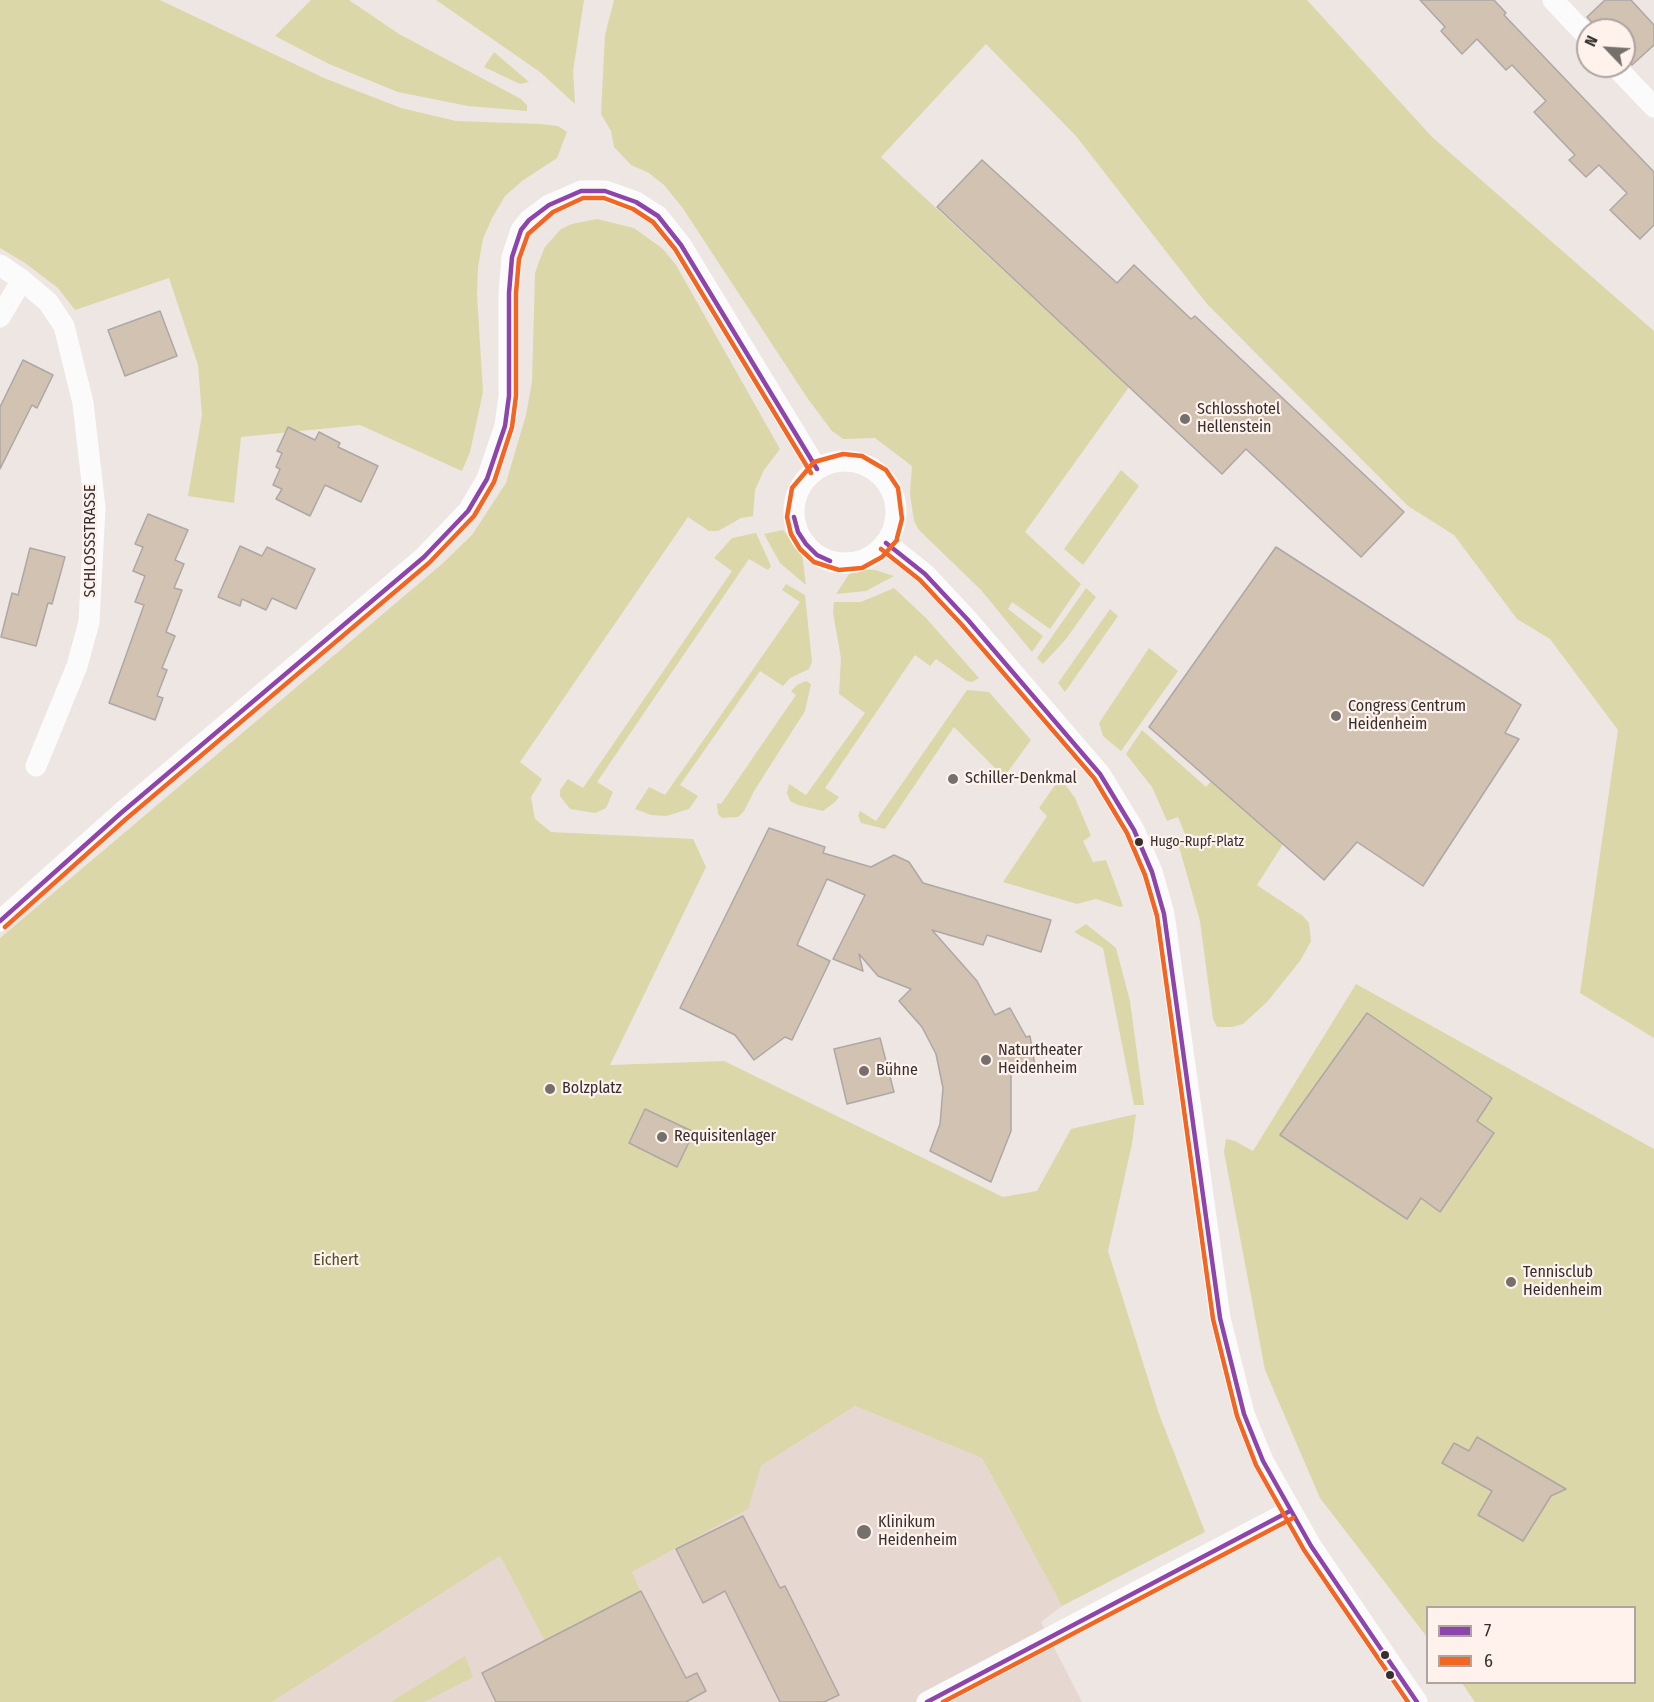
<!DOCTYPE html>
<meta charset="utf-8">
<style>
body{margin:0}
#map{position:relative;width:1654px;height:1702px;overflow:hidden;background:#eee6e3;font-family:"Fira Sans Condensed",sans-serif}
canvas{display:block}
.legend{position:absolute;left:1426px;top:1606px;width:210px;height:78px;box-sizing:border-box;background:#fff1ec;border:2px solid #aea4a0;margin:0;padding:8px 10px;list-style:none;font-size:18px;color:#35302e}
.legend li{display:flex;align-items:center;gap:12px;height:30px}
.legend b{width:30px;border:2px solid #aea4a0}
.north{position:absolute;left:1576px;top:18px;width:60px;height:60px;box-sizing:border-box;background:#fff1ec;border:2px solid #aea4a0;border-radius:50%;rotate:295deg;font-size:16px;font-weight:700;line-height:24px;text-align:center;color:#35302e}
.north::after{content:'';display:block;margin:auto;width:21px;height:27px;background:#76706d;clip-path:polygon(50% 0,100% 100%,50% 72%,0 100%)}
</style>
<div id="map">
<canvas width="1654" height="1702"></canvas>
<ul class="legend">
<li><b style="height:8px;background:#8e44ad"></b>7</li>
<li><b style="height:8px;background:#f26522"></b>6</li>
</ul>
<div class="north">N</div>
</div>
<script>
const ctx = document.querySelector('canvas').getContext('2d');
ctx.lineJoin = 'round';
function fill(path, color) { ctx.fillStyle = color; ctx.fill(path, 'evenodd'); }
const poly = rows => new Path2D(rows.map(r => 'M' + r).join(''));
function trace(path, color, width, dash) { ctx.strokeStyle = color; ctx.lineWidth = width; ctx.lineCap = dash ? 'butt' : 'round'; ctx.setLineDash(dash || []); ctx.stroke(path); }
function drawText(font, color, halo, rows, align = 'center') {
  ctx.font = font + ' "Fira Sans Condensed",sans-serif'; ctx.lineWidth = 4.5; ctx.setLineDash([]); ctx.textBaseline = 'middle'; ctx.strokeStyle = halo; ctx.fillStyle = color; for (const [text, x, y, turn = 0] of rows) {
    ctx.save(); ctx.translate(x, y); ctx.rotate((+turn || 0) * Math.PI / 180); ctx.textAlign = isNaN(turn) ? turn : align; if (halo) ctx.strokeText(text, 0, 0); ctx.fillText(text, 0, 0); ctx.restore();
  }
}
const built = poly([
 [855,1406,982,1458,1062,1606,1041,1622,1082,1702,272,1702,500,1556,545,1640,641,1590,632,1572,747,1509,761,1466]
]);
const green = poly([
 [0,0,160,0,324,78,401,108,456,121,541,124,558,126,567,132,557,158,522,181,505,196,492,218,483,239,478,267,477,295,483,392,470,452,462,471,360,425,241,437,234,503,188,496,202,415,198,365,169,278,75,310,58,288,25,263,0,248],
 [311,0,349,0,399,34,521,99,527,105,527,111,468,106,398,92,329,64,275,36],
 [436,0,584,0,573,71,575,104,540,72],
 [614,0,1307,0,1432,137,1654,331,1654,1038,1580,993,1618,730,1550,639,1517,619,1454,535,1408,506,1207,304,1076,136,986,44,881,157,1129,387,1025,532,1081,584,1050,629,1012,602,1008,609,1043,636,1032,652,981,590,919,530,914,521,910,494,912,466,875,438,843,439,832,431,808,399,682,207,664,185,649,173,631,165,614,147,611,131,601,114,605,35],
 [494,52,529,82,520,84,484,67],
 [597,219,634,228,663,249,676,265,780,449,764,470,755,490,753,516,741,518,718,531,709,531,688,517,520,762,542,779,531,797,535,819,551,832,693,839,706,867,610,1065,724,1061,1003,1197,1037,1191,1071,1129,1136,1114,1132,1144,1108,1251,1159,1414,1205,1532,1062,1606,982,1458,855,1406,761,1466,748,1509,632,1572,641,1591,545,1641,500,1556,272,1702,0,1702,0,938,442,564,472,535,506,483,526,415,532,382,535,273,540,259,545,247,561,229,572,224],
 [1121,470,1139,486,1083,565,1064,549],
 [783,530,802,554,806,585,780,563,764,534],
 [756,533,771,566,768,570,749,559,597,782,613,792,606,808,595,813,570,809,560,796,560,790,568,779,583,788,732,571,714,558,732,538],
 [862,569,875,570,894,576,866,591,836,594,849,574],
 [786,584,805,595,812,662,809,669,790,678,783,686,760,671,680,785,698,796,689,809,666,816,651,815,635,809,649,787,665,795,800,602,782,590],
 [894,588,926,618,979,678,972,682,967,681,936,659,930,666,915,655,825,788,839,797,835,802,823,811,798,805,790,801,787,793,789,784,806,795,865,713,839,694,841,658,833,613,834,602,861,602],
 [1086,588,1096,597,1066,639,1043,664,1037,658],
 [1110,609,1118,616,1065,692,1058,683],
 [1149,648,1178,671,1121,751,1103,736,1099,723],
 [806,681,811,684,805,711,754,791,744,811,738,817,722,818,718,814,717,803,721,804,796,695,791,691,797,685],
 [967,690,989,692,1031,740,1004,777,954,727,885,829,861,823,858,816,860,811,876,821],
 [1142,730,1206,787,1211,781,1283,844,1257,885,1303,916,1309,923,1311,941,1300,961,1267,1002,1243,1024,1232,1027,1217,1027,1213,1019,1200,921,1178,843,1187,839,1178,817,1167,821,1152,787,1126,754],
 [1060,778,1075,798,1091,836,1083,841,1093,862,1106,860,1123,906,1120,907,1096,899,1077,904,1003,882,1047,816,1039,808],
 [1086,924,1116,948,1130,1001,1144,1105,1134,1105,1103,948,1074,932],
 [1356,984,1654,1149,1654,1702,1475,1702,1462,1683,1634,1682,1634,1608,1428,1608,1427,1637,1320,1498,1265,1370,1224,1152,1226,1139,1235,1141,1253,1151],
 [465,1656,473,1677,424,1702,391,1702]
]);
const building = poly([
 [1420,0,1494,0,1506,13,1504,15,1654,172,1654,225,1640,239,1610,210,1627,193,1599,165,1586,177,1569,160,1575,155,1534,112,1546,101,1512,65,1506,70,1477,39,1462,54,1441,31,1445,27,1420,0],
 [1605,0,1631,0,1654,25,1654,45,1632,65,1624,57,1624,30,1599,30,1587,17,1605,0],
 [982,160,1117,283,1134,265,1191,319,1195,316,1404,512,1361,557,1246,449,1222,474,937,207,982,160],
 [160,311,177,356,125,376,108,330,160,311],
 [23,360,53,375,37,408,32,405,0,469,0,407,23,360],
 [288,427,315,440,319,432,340,443,338,447,378,466,361,502,325,485,310,516,276,499,282,489,273,485,280,469,276,467,282,453,277,451,288,427],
 [148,514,188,530,175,560,184,564,174,588,182,590,166,632,175,636,162,668,167,670,157,696,163,698,155,720,109,703,144,605,135,602,145,576,133,571,143,547,135,544,148,514],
 [240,546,262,556,267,547,315,569,296,609,272,598,266,610,242,599,240,606,218,597,240,546],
 [1276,547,1521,705,1505,733,1519,739,1423,886,1357,842,1324,880,1149,727,1276,547],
 [30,548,65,557,52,604,48,603,36,646,1,637,12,593,18,595,30,548],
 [769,828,825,847,823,853,871,867,894,855,909,862,923,883,1051,920,1041,952,987,935,983,945,932,930,977,981,995,1015,1010,1008,1026,1037,1030,1036,1035,1066,1011,1071,1011,1131,991,1182,930,1151,940,1124,943,1088,936,1054,922,1027,899,1001,911,989,878,976,859,954,863,971,833,959,865,895,827,879,797,945,830,961,792,1040,785,1037,754,1060,735,1035,680,1008,769,828],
 [1367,1013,1492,1098,1477,1121,1494,1133,1440,1212,1421,1198,1407,1219,1280,1135,1367,1013],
 [880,1038,894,1092,847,1104,834,1049,880,1038],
 [645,1109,694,1132,677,1167,629,1143,645,1109],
 [1477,1437,1566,1489,1551,1496,1523,1541,1478,1515,1492,1491,1442,1463,1454,1443,1469,1451,1477,1437],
 [743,1516,780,1588,785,1586,839,1695,824,1702,780,1702,725,1591,703,1603,676,1549,743,1516],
 [641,1591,686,1678,697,1673,706,1691,686,1702,496,1702,482,1673,641,1591]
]);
const minor = poly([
 [1553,0,1588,37],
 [1615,66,1654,107],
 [0,265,22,280,48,302,64,326,83,403,95,508,89,622,77,666,36,766],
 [0,317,22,280],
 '794 512a51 51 0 1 1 102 0a51 51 0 1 1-102 0Z',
 [886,543,925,574,968,620,1100,774,1134,830,1152,872,1164,914,1220,1318,1244,1414,1263,1461,1311,1546,1417,1702],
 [0,921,121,813,424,557,468,511,487,479,505,426,509,396,509,293,512,257,521,230,529,220,549,205,581,191,605,191,636,202,658,216,681,245,817,469],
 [927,1702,1290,1511]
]);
const bus1 = poly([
 [794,517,798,532,806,544,817,555,830,561],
 [886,543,925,574,968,620,1100,774,1134,830,1152,872,1164,914,1220,1318,1244,1414,1263,1461,1311,1546,1417,1702],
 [0,921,121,813,424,557,468,511,487,479,505,426,509,396,509,293,512,257,521,230,529,220,549,205,581,191,605,191,636,202,658,216,681,245,817,469],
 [927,1702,1290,1511]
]);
const bus2 = poly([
 [897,540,882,557,862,568,839,570,814,562,800,549,791,534,787,517,792,488,814,462,843,454,862,456,886,470,898,488,902,519,897,538],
 [881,549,920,580,962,625,1094,778,1127,833,1145,875,1157,916,1213,1319,1237,1416,1256,1465,1304,1550,1408,1702],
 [5,927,126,819,429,563,474,516,494,482,512,427,516,396,516,293,519,259,528,234,553,212,583,198,604,198,633,209,653,222,675,249,811,473],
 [943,1702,1293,1518]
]);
const markers = [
 [1185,419,6,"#76706d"],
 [1336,716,6,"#76706d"],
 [953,779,6,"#76706d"],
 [1139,842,5,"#35302e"],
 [986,1060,6,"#76706d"],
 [864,1071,6,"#76706d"],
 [550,1089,6,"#76706d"],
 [662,1137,6,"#76706d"],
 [1511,1282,6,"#76706d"],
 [864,1532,8,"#76706d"],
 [1385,1655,5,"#35302e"],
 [1390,1675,5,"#35302e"]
];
const busNames = [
 ["Hugo-Rupf-Platz",1150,842]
];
const poiNames = [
 ["Schlosshotel",1197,410],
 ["Hellenstein",1197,428],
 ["Congress Centrum",1348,707],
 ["Heidenheim",1348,725],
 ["Schiller-Denkmal",965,779],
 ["Naturtheater",998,1051],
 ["Heidenheim",998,1069],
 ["Bühne",876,1071],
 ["Bolzplatz",562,1089],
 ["Requisitenlager",674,1137],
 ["Tennisclub",1523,1273],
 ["Heidenheim",1523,1291],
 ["Klinikum",878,1523],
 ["Heidenheim",878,1541]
];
const streetNames = [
 ["SCHLOSSSTRASSE",91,541,-90]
];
const parkNames = [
 ["Eichert",336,1261]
];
fill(built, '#e6d7d1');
fill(green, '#dbd7a8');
fill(building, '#d1c2b1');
trace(building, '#ada8a5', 1.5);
trace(minor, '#fcfbfb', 21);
trace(bus1, '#8e44ad', 4.5);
trace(bus2, '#f26522', 4.5);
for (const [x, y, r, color] of markers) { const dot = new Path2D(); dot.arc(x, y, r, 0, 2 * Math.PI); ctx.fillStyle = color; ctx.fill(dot); trace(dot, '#fff1ec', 2); }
drawText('14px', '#35302e', '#fff1ec', busNames, 'left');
drawText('16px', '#35302e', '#fff1ec', poiNames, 'left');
drawText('16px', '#35302e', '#fff1ec', streetNames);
drawText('16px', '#4f4e25', '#fff1ec', parkNames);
</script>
